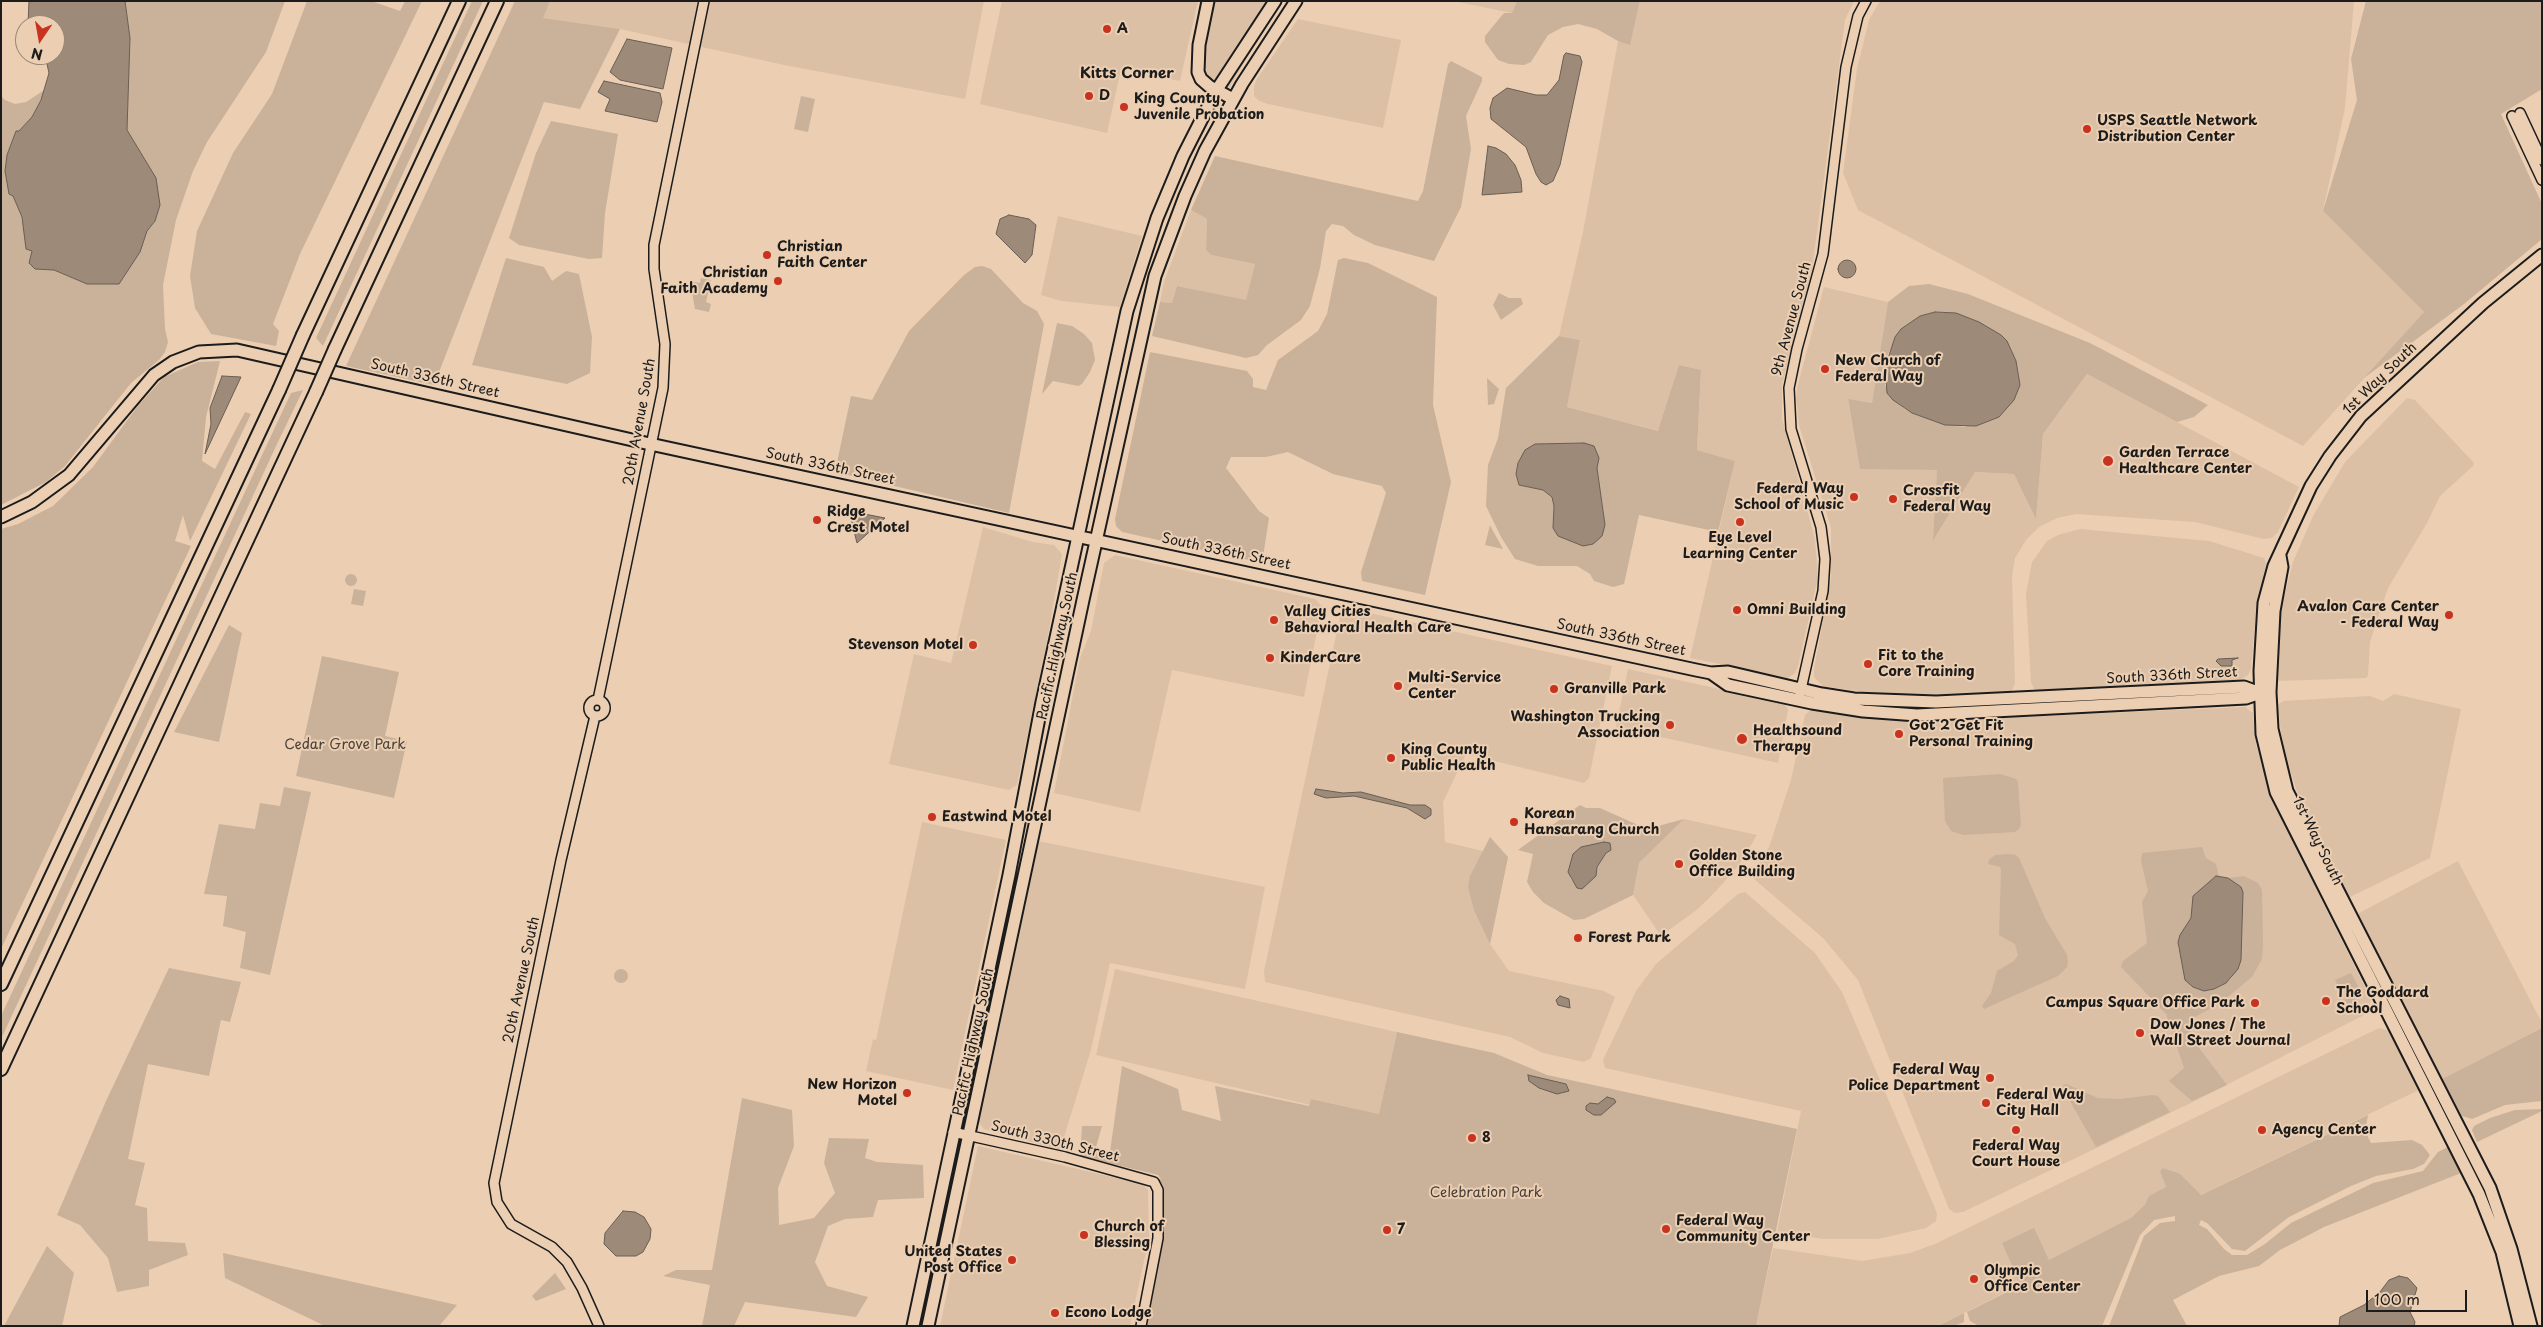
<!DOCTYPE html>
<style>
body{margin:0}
#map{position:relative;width:2543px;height:1327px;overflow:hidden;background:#eccfb2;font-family:"Playpen Sans",sans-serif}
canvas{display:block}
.frame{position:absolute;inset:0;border:2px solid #1c1c1c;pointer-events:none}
.north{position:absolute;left:15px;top:15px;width:50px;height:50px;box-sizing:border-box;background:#eccfb2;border:1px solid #998776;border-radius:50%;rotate:192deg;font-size:14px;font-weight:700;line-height:20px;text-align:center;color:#1c1c1c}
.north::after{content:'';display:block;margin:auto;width:18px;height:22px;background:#c8321e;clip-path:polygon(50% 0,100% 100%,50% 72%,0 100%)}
.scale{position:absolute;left:2366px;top:1290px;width:101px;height:22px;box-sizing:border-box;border:2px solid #1c1c1c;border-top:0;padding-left:6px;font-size:15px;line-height:18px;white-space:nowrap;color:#1c1c1c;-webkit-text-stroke:4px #eccfb2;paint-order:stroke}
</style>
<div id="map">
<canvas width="2543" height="1327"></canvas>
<div class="frame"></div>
<div class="north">N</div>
<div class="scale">100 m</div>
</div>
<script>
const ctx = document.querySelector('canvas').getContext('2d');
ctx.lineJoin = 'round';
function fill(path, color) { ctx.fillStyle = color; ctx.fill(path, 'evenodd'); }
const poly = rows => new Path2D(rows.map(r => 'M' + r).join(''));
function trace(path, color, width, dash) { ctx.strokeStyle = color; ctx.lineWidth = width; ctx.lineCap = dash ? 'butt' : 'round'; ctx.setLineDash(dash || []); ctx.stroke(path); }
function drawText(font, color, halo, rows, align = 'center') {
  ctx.font = font + ' "Playpen Sans",sans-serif'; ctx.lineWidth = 4; ctx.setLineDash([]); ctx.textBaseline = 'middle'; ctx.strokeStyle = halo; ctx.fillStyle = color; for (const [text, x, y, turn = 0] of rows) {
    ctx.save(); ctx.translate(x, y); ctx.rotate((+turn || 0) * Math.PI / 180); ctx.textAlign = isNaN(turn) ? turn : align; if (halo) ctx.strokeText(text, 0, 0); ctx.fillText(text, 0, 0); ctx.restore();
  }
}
const built = poly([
 [550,1,984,1,965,99,784,65,620,29,542,18],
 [1002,1,1198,1,1180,81,1121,69,1107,133,980,104],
 [1208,1,1284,1,1253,47,1226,94,1203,79,1199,45],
 [1453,1,1517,1,1512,13],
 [1640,1,1854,1,1845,20,1812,270,1782,385,1782,419,1815,539,1818,578,1798,666,1795,673,1788,678,1690,658,1735,461,1697,450,1701,370,1679,365,1659,431,1567,407,1580,340,1559,336,1583,232,1618,41,1630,44],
 [1880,1,2354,1,2345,108,2323,211,2424,312,2303,446,1858,210,1843,173,1857,69,1869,20],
 [1298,19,1401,40,1383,128,1268,104,1259,101,1254,96,1254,86,1257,79],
 [1191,210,1207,219,1206,250,1211,255,1255,264,1246,301,1177,286,1172,303,1160,302,1164,282],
 [1058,216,1142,236,1120,307,1061,301,1041,295],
 [1824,287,1888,302,1872,403,1848,400,1860,468,1937,470,1934,540,1975,472,2014,474,2036,518,2043,434,2087,374,2299,487,2278,532,2272,538,2263,539,2195,522,2076,514,2057,518,2039,527,2026,540,2015,558,2012,577,2015,683,2012,691,1972,695,1926,696,1863,692,1823,686,1814,677,1814,669,1831,578,1831,528,1799,425,1796,399,1797,388],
 [2407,398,2415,400,2474,463,2473,466,2440,496,2427,523,2388,588,2370,642,2368,676,2366,678,2279,681,2276,676,2281,610,2293,562,2313,516,2345,462],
 [983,527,1033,542,1054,545,1062,554,1048,636,1017,785,1009,790,889,764,914,654,951,663],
 [2080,529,2209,541,2264,558,2267,565,2256,612,2251,669,2248,675,2239,681,2041,691,2034,689,2031,682,2026,594,2032,562,2047,541,2058,535],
 [1115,555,1315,599,1322,606,1304,697,1172,670,1140,812,1054,793,1080,658,1091,631,1104,563],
 [1351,609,1612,666,1589,778,1584,783,1466,754,1443,802,1445,842,1508,857,1490,944,1509,971,1604,991,1615,997,1591,1058,1584,1062,1543,1053,1510,1037,1265,982,1264,971,1340,617],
 [1628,669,1784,703,1788,710,1778,763,1616,727],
 [2394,694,2461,709,2430,858,2350,897,2345,893,2302,807,2288,764,2281,733,2278,705,2283,701,2370,696,2383,701],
 [2245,707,2253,713,2256,744,2274,804,2371,999,2368,1013,2197,1100,1963,1212,1955,1213,1949,1209,1858,980,1823,938,1754,879,1755,870,1769,847,1791,780,1805,715,1811,709,1924,721],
 [1684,819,1757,835,1739,865,1716,891,1699,908,1661,936,1633,895,1639,863],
 [922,822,1006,840,953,1090,866,1071,873,1039,876,1040],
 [1033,840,1265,887,1245,989,1110,963,1091,1050,1060,1150,984,1129,974,1116],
 [2458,861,2542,1023,2542,1028,2442,1079,2359,918,2359,913],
 [1745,892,1815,953,1842,992,1937,1213,1936,1221,1926,1228,1878,1239,1823,1239,1777,1231,1801,1111,1605,1068,1603,1060,1636,991,1656,964,1738,894],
 [1115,969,1397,1032,1379,1114,1311,1099,1310,1105,1096,1055],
 [2379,1028,2391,1031,2421,1089,2169,1210,1938,1326,1756,1326,1773,1248,1862,1261,1910,1253,1935,1244],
 [978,1146,1143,1184,1148,1190,1149,1238,1130,1326,940,1326]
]);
const green = poly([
 [125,1,285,1,266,52,207,142,193,171,176,220,163,285,165,329,168,342,165,352,159,360,131,383,65,466,46,482,1,505,1,96,5,100,15,104,26,102,46,89,32,117,19,132,16,131,7,155,13,196,22,217,32,251,31,264,35,269,54,270,87,284,140,252,147,231,155,221,155,178,127,130,130,38],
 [307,1,371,1,400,11,405,1,422,1,300,254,273,324,279,331,276,346,211,334,195,308,190,276,197,231,233,153,272,94],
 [472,1,483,1,323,346,316,338],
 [515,1,550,1,543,18,620,29,580,109,544,102,434,385,346,366],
 [1517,1,1640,1,1630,45,1618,41,1597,29,1578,24,1563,27,1548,35,1531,62,1524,65,1509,64,1498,60,1485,42,1485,36,1504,13,1512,13],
 [2366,1,2542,1,2542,89,2501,114,2542,204,2542,239,2464,304,2364,378,2424,312,2323,211,2357,100,2351,59],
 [1451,61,1482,77,1482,81,1466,116,1471,149,1461,207,1434,261,1375,245,1354,235,1343,226,1332,224,1326,231,1320,268,1310,306,1301,320,1267,345,1258,355,1246,358,1152,336,1160,302,1172,303,1177,286,1246,300,1255,264,1211,255,1206,250,1207,219,1191,210,1215,156,1418,201,1423,191,1448,64],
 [801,96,815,99,808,132,794,129],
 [551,121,618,134,605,213,602,258,589,259,519,245,509,238,536,153],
 [506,258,544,267,552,281,566,271,579,274,592,337,590,373,567,384,472,365],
 [1344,258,1368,263,1437,297,1433,405,1451,482,1425,595,1362,581,1361,572,1386,493,1382,486,1333,474,1288,452,1266,457,1231,457,1226,468,1259,511,1269,518,1262,563,1122,532,1116,526,1115,519,1150,352,1247,371,1253,379,1253,387,1266,390,1278,360,1318,331,1327,314,1338,260],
 [982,266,991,269,1023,303,1037,311,1044,324,1009,513,835,472,851,396,872,400,909,331,964,275,975,267],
 [701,278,711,280,706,302,711,304,709,312,695,309,690,281,700,283],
 [1929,284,1968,294,2090,343,2208,405,2194,417,2177,422,2087,374,2043,434,2036,519,2014,474,1975,472,1933,541,1937,470,1860,469,1848,399,1872,403,1888,302,1909,286],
 [1935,312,1944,312,1966,427,1945,425,1912,413,1903,408,1885,386,1887,356,1902,329,1920,316],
 [1499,293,1509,298,1521,298,1523,304,1501,320,1493,305],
 [1057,323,1072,326,1084,334,1092,343,1095,360,1090,372,1082,384,1078,386,1053,381,1042,394],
 [1559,336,1580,340,1567,407,1658,431,1679,365,1701,370,1697,450,1735,461,1718,532,1639,515,1624,584,1613,587,1594,581,1590,574,1577,566,1538,566,1515,559,1501,537,1486,506,1488,465,1498,438,1506,388],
 [1584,443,1599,458,1597,467,1605,525,1553,518,1554,506,1552,497,1543,490,1519,485,1516,474,1518,463,1535,444],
 [220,361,206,417,202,461,215,469,245,412,251,414,190,541,183,515,175,541,191,546,1,949,1,529,18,524,53,506,93,467,137,407,164,377,198,362],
 [1487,378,1499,389,1494,404,1488,405],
 [303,390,277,444,1,1039,1,1016,291,393],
 [1490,525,1492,529,1503,549,1485,545],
 '345 580a6 6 0 1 1 12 0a6 6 0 1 1-12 0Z',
 [354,589,366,591,363,606,351,604],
 [229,625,242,633,219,742,174,732],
 [322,656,399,672,385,736,407,741,394,798,296,776],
 [2000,774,2016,779,2018,782,2021,825,2019,829,2015,832,1963,835,1951,831,1945,821,1943,778],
 [284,787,311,792,270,975,240,968,246,932,223,926,227,896,204,894,219,824,255,829,260,803,280,806],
 [1580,805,1586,808,1600,808,1647,829,1684,819,1639,863,1633,895,1584,919,1574,920,1544,903,1533,892,1527,882,1533,854,1518,850],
 [1577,850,1611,850,1606,853,1597,867,1596,876,1575,884,1570,878],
 [1490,837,1508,857,1490,944,1474,910,1468,887,1470,876],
 [2202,847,2206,858,2216,864,2219,876,2216,876,2193,896,2191,918,2178,939,2178,949,2209,991,2221,986,2231,979,2240,965,2241,955,2243,898,2241,887,2228,878,2244,876,2258,883,2262,890,2263,944,2262,959,2252,977,2219,1004,2191,1019,2189,1028,2194,1041,2227,1085,2192,1101,2169,1081,2184,1068,2166,1014,2121,967,2123,961,2147,943,2142,902,2148,891,2141,861,2142,853],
 [2007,854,2016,855,2019,858,2045,918,2067,955,2068,962,2067,967,2058,976,1984,1009,1982,1006,1991,993,1997,971,2014,961,2018,955,2015,944,1999,935,2001,870,2000,867,1988,864,1989,860,1995,855],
 [169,968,241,982,230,1022,221,1020,209,1076,148,1064,128,1159,145,1163,135,1205,147,1208,148,1241,185,1243,188,1255,149,1270,149,1286,117,1292,108,1258,80,1225,57,1215,106,1101],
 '614 976a7 7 0 1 1 14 0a7 7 0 1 1-14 0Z',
 [2351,973,2360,990,2353,994,2360,1007,2351,1011,2335,980],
 [2542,1028,2542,1101,2505,1105,2472,1119,2462,1116,2442,1079],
 [1397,1032,1494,1053,1547,1075,1797,1129,1756,1326,1142,1326,1162,1242,1164,1188,1159,1179,1161,1179,1158,1175,1080,1156,1082,1126,1102,1126,1096,1147,1110,1152,1122,1066,1178,1089,1182,1110,1221,1121,1215,1086,1309,1106,1311,1099,1379,1114],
 [2066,1084,2098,1098,2120,1099,2152,1095,2158,1096,2170,1112,2096,1147,2062,1087],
 [742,1098,792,1110,794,1146,778,1188,779,1225,814,1218,835,1193,824,1163,829,1138,869,1139,865,1158,877,1162,923,1165,924,1198,878,1200,873,1217,845,1219,828,1226,815,1262,827,1286,868,1297,856,1317,745,1302,734,1326,702,1326,710,1285,663,1276,676,1270,712,1270],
 [2542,1109,2542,1111,2477,1142,2472,1130,2474,1126,2490,1118,2515,1110],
 [2368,1115,2365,1131,2371,1143,2412,1140,2422,1145,2430,1155,2424,1164,2413,1169,2376,1176,2351,1186,2289,1217,2245,1251,2232,1249,2207,1223,2201,1220,2199,1225,2207,1229,2224,1249,2232,1255,2247,1255,2265,1244,2291,1223,2373,1183,2423,1171,2438,1152,2448,1147,2461,1173,2324,1227,2280,1250,2259,1266,2219,1276,2173,1300,2187,1326,2109,1326,2144,1236,2160,1223,2175,1221,2175,1216,2154,1220,2140,1235,2102,1326,1979,1326,1970,1321,1967,1312,2021,1285,2002,1243,2034,1228,2049,1260,2131,1218,2145,1205,2149,1196,2166,1187,2160,1171,2163,1168,2180,1174,2201,1195],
 [47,1246,74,1273,62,1326,4,1326],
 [223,1253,457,1305,439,1326,325,1326,225,1278],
 [555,1273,566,1289,536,1301,532,1296],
 [1964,1313,1964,1322,1954,1326,1938,1326]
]);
const water = poly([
 [29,1,125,1,130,38,127,130,156,178,160,205,155,221,147,231,140,252,119,284,87,284,54,270,35,269,29,263,32,251,26,249,22,217,13,196,9,194,5,171,7,155,16,131,19,131,32,117,41,100,49,73,45,55,53,56,59,49,55,44,55,25,28,25,29,1],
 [627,39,672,48,663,89,620,80,610,72,627,39],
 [1566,53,1580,56,1582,62,1560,165,1553,181,1546,185,1541,182,1536,174,1526,147,1491,119,1490,108,1493,98,1507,88,1536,95,1547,95,1559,80,1564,55,1566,53],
 [604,81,660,93,662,102,657,122,605,111,610,99,598,92,604,81],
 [1488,146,1496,148,1506,154,1515,165,1521,180,1522,192,1482,195,1488,146],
 [1009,215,1029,219,1036,225,1032,255,1025,263,996,234,1000,219,1009,215],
 '1838 269a9 9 0 1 1 18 0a9 9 0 1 1-18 0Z',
 [1935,312,1956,313,1979,322,2001,335,2007,341,2016,361,2020,385,2014,400,1999,417,1976,426,1945,425,1912,413,1893,400,1887,393,1885,368,1895,337,1901,329,1920,316,1935,312],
 [222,376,241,377,205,454,211,424,210,408,222,376],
 [1584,443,1594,446,1599,458,1597,468,1605,525,1602,536,1593,544,1583,546,1558,536,1553,528,1554,506,1552,497,1543,490,1519,485,1516,474,1518,463,1525,450,1535,444,1584,443],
 [849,511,885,518,857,543,849,511],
 [2238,658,2232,660,2232,666,2221,666,2216,661,2218,659,2238,658],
 [1316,789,1343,793,1361,792,1410,805,1425,805,1431,809,1431,815,1425,819,1407,808,1354,796,1326,798,1314,794,1316,789],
 [1604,842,1610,843,1611,850,1606,853,1597,867,1596,876,1582,889,1577,888,1568,872,1573,854,1581,847,1604,842],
 [2216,876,2228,878,2241,887,2243,892,2241,960,2238,969,2226,983,2214,989,2204,991,2193,987,2185,980,2178,942,2180,935,2191,918,2193,896,2216,876],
 [1560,996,1569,999,1570,1008,1558,1005,1556,1000,1560,996],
 [1528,1075,1566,1084,1569,1091,1557,1094,1539,1088,1529,1081,1528,1075],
 [1607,1097,1614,1099,1616,1102,1601,1115,1594,1115,1586,1110,1586,1106,1590,1103,1598,1104,1607,1097],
 [623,1211,635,1212,644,1217,651,1229,650,1239,643,1252,636,1256,616,1256,604,1244,605,1233,623,1211],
 [2399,1276,2408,1278,2417,1288,2410,1312,2415,1322,2414,1326,2339,1326,2340,1317,2364,1305,2380,1292,2389,1280,2399,1276]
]);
const minor = poly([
 [2520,113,2542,160],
 [2512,116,2542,180],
 [1800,694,1823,591,1825,559,1821,527,1791,429,1789,388,1797,349,1823,254,1846,67,1858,16,1866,1],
 '589 708a8 8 0 1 1 16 0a8 8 0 1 1-16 0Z',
 [598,700,663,388,665,344,654,269,654,245,704,1],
 [595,716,561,860,494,1183,497,1202,511,1224,552,1247,567,1262,582,1288,599,1326],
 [953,1132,1065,1157,1154,1182,1158,1190,1158,1238,1141,1326]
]);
const major = poly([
 [1208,1,1199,45,1198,72,1201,79,1209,86,1233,99],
 [1,517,32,502,69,475,154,375,173,362,199,352,237,350,650,444,1696,670,1711,673,1728,672,1822,694,1854,699,1936,702,2244,687,2260,693],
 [2280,556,2282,567,2274,611,2270,692,2272,729,2287,791,2490,1188,2511,1249,2531,1326],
 [1711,673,1728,685,1812,703,1863,711,1917,715,2246,698,2260,693],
 [913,1326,1009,875,1042,702,1127,311,1157,218,1183,156,1216,91,1275,1],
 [928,1326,1083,600,1155,276,1185,196,1205,151,1242,84,1296,1],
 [2520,1326,2502,1252,2479,1194,2276,792,2262,734,2260,671,2264,603,2274,566,2311,486,2330,456,2361,416,2483,303,2542,255]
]);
const highway = poly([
 [303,335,459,1],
 [335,349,497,1],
 [1,984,279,390],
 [1,1069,316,392]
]);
const highwayBridge = poly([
 [279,390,303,335],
 [316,392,335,349]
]);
const markers = [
 [1107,29,5,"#c8321e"],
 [1089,96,5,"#c8321e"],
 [1124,107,5,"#c8321e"],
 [2087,129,5,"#c8321e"],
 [767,255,5,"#c8321e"],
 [778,281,5,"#c8321e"],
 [1825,369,5,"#c8321e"],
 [2108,461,6,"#c8321e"],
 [1854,497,5,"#c8321e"],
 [1893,499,5,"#c8321e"],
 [817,520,5,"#c8321e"],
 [1740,522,5,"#c8321e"],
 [1737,610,5,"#c8321e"],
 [2449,615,5,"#c8321e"],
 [1274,620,5,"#c8321e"],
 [973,645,5,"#c8321e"],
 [1270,658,5,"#c8321e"],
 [1868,664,5,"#c8321e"],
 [1398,686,5,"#c8321e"],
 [1554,689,5,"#c8321e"],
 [1670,725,5,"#c8321e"],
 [1899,734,5,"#c8321e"],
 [1742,739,6,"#c8321e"],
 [1391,758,5,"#c8321e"],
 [932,817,5,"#c8321e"],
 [1514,822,5,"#c8321e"],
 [1679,864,5,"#c8321e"],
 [1578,938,5,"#c8321e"],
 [2326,1001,5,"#c8321e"],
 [2255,1003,5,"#c8321e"],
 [2140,1033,5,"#c8321e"],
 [1990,1078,5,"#c8321e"],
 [907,1093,5,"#c8321e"],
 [1986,1103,5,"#c8321e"],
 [2016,1130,5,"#c8321e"],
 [2262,1130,5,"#c8321e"],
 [1472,1138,5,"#c8321e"],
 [1666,1229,5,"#c8321e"],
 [1387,1230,5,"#c8321e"],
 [1084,1235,5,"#c8321e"],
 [1012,1260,5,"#c8321e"],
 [1974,1279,5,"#c8321e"],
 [1055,1313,5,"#c8321e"]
];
const poiNames = [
 ["A",1117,29],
 ["D",1099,96],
 ["King County",1134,99],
 ["Juvenile Probation",1134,115],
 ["USPS Seattle Network",2097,121],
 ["Distribution Center",2097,137],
 ["Christian",777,247],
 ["Faith Center",777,263],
 ["Christian",768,273,"right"],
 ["Faith Academy",768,289,"right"],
 ["New Church of",1835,361],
 ["Federal Way",1835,377],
 ["Garden Terrace",2119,453],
 ["Healthcare Center",2119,469],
 ["Federal Way",1844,489,"right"],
 ["School of Music",1844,505,"right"],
 ["Crossfit",1903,491],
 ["Federal Way",1903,507],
 ["Ridge",827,512],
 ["Crest Motel",827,528],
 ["Eye Level",1740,538,"center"],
 ["Learning Center",1740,554,"center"],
 ["Avalon Care Center",2439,607,"right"],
 ["- Federal Way",2439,623,"right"],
 ["Omni Building",1747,610],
 ["Valley Cities",1284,612],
 ["Behavioral Health Care",1284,628],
 ["Stevenson Motel",963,645,"right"],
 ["Fit to the",1878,656],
 ["Core Training",1878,672],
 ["KinderCare",1280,658],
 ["Multi-Service",1408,678],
 ["Center",1408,694],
 ["Granville Park",1564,689],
 ["Washington Trucking",1660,717,"right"],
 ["Association",1660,733,"right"],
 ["Got 2 Get Fit",1909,726],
 ["Personal Training",1909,742],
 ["Healthsound",1753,731],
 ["Therapy",1753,747],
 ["King County",1401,750],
 ["Public Health",1401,766],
 ["Korean",1524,814],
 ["Hansarang Church",1524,830],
 ["Eastwind Motel",942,817],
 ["Golden Stone",1689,856],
 ["Office Building",1689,872],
 ["Forest Park",1588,938],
 ["The Goddard",2336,993],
 ["School",2336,1009],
 ["Campus Square Office Park",2245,1003,"right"],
 ["Dow Jones / The",2150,1025],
 ["Wall Street Journal",2150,1041],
 ["Federal Way",1980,1070,"right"],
 ["Police Department",1980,1086,"right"],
 ["New Horizon",897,1085,"right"],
 ["Motel",897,1101,"right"],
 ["Federal Way",1996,1095],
 ["City Hall",1996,1111],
 ["Agency Center",2272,1130],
 ["8",1482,1138],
 ["Federal Way",2016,1146,"center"],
 ["Court House",2016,1162,"center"],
 ["Federal Way",1676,1221],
 ["Community Center",1676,1237],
 ["Church of",1094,1227],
 ["Blessing",1094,1243],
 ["7",1397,1230],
 ["United States",1002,1252,"right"],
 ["Post Office",1002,1268,"right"],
 ["Olympic",1984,1271],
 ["Office Center",1984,1287],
 ["Econo Lodge",1065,1313]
];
const streetNames = [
 ["9th Avenue South",1792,319,-75],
 ["South 336th Street",435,379,13],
 ["1st Way South",2380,379,-44],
 ["20th Avenue South",640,422,-80],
 ["South 336th Street",830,467,12],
 ["South 336th Street",1226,552,12],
 ["South 336th Street",1621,638,12],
 ["Pacific Highway South",1058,646,-78],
 ["South 336th Street",2172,676,-3],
 ["1st Way South",2317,841,64],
 ["20th Avenue South",522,980,-78],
 ["Pacific Highway South",974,1042,-78],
 ["South 330th Street",1055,1142,14]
];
const parkNames = [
 ["Cedar Grove Park",345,745],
 ["Celebration Park",1486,1193]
];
const neighbourhoodNames = [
 ["Kitts Corner",1127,74]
];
fill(built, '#dbc0a6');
fill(green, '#cab19a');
fill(water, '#9d8a79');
trace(water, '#695e54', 1);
trace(minor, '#1c1c1c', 12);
trace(major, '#1c1c1c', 15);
trace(highway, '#1c1c1c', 16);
trace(minor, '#eccfb2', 9);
trace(major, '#eccfb2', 11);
trace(highway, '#eccfb2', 12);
trace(highwayBridge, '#1c1c1c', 16, []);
trace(highwayBridge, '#eccfb2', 12);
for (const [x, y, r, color] of markers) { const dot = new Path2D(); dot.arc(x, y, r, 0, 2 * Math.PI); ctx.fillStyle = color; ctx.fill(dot); trace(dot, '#eccfb2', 2); }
drawText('bold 14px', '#1c1c1c', '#eccfb2', poiNames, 'left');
drawText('14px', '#1c1c1c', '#eccfb2', streetNames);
drawText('14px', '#48413c', '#eccfb2', parkNames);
drawText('bold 15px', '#1c1c1c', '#eccfb2', neighbourhoodNames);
</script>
